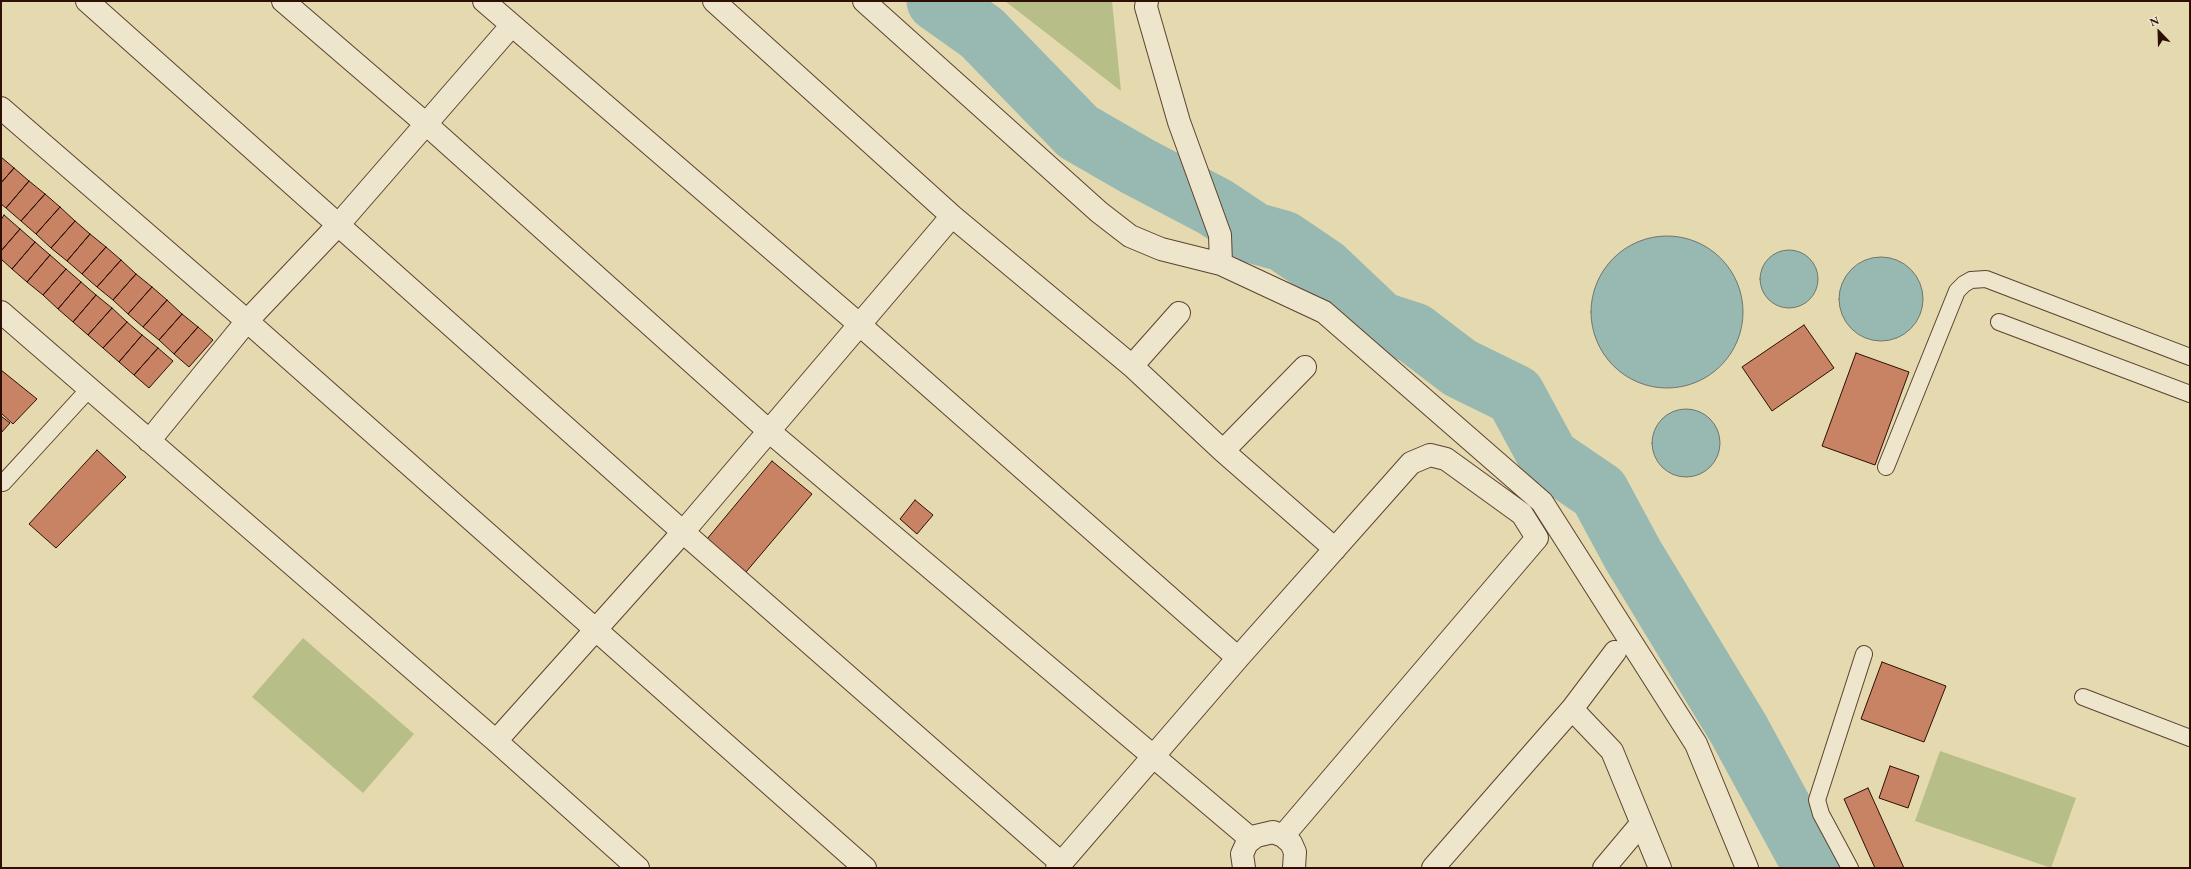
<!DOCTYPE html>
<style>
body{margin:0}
#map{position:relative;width:2191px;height:869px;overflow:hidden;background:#e5d9b0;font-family:"EB Garamond",serif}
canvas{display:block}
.frame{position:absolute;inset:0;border:2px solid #2e0f04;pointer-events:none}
.north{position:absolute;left:2139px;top:12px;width:40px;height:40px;-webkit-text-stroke:3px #eee6cc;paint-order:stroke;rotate:337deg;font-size:11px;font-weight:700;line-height:16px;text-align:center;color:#2e0f04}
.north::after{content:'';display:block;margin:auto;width:14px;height:18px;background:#2e0f04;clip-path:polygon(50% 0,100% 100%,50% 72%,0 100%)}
</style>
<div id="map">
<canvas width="2191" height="869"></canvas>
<div class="frame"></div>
<div class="north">N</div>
</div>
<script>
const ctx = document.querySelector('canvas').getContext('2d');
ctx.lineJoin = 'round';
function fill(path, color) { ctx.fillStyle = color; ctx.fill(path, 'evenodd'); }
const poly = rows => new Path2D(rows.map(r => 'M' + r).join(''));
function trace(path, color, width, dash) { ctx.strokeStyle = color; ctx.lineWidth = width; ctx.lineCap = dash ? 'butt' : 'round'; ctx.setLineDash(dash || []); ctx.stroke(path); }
const green = poly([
 [1005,1,1112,1,1121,91],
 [303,638,414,734,363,793,252,697],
 [1940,751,2076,798,2051,868,1915,821]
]);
const water = poly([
 '1591 312a76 76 0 1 1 152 0a76 76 0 1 1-152 0Z',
 '1760 279a29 29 0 1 1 58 0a29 29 0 1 1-58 0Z',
 '1839 299a42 42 0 1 1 84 0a42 42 0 1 1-84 0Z',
 '1652 443a34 34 0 1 1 68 0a34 34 0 1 1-68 0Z'
]);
const river = poly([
 [937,1,982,33,1078,132,1137,166,1215,207,1254,233,1283,241,1323,268,1380,322,1414,333,1460,368,1515,395,1549,458,1599,492,1633,555,1739,730,1814,868]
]);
const building = poly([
 [1,157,14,168,1,183,1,157],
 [14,168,29,181,6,208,1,204,1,183,14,168],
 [29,181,45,194,21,221,6,208,29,181],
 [45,194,60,207,36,234,21,221,45,194],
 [60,207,75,221,51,248,36,234,60,207],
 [4,215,20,229,1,251,1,220,4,215],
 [75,221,90,234,67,261,51,248,75,221],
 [20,229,35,242,12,269,1,259,1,251,20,229],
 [90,234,106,247,82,274,67,261,90,234],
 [35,242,50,255,27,282,12,269,35,242],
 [106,247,121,260,97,287,82,274,106,247],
 [50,255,66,269,43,295,27,282,50,255],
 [121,260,136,274,113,300,97,287,121,260],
 [66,269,81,282,58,309,43,295,66,269],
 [136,274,152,287,128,314,113,300,136,274],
 [81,282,96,295,73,322,58,309,81,282],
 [152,287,167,300,143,327,128,314,152,287],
 [96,295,112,308,88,335,73,322,96,295],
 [167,300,182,314,159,340,143,327,167,300],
 [112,308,127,322,103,348,88,335,112,308],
 [182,314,198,327,174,354,159,340,182,314],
 [127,322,142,335,119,362,103,348,127,322],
 [1804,325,1834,368,1772,411,1742,367,1804,325],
 [198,327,213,340,189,367,174,354,198,327],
 [142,335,158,348,134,375,119,362,142,335],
 [158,348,173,361,149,388,134,375,158,348],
 [1856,353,1909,372,1875,465,1822,446,1856,353],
 [1,370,37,399,13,424,1,413,1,370],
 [1,416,10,423,1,433,1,416],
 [97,450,126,477,56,548,29,524,97,450],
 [772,461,812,494,746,572,707,539,772,461],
 [915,500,933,515,917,534,900,519,915,500],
 [1882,662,1946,686,1924,742,1861,719,1882,662],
 [1890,766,1919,776,1908,808,1879,798,1890,766],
 [1868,788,1904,868,1875,868,1844,799,1868,788]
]);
const service = poly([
 [1999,322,2190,394],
 [1886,467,1957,291,1964,284,1971,280,1986,279,2190,357],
 [3,483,89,389],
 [2083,697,2190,738],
 [1850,868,1821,814,1817,800,1864,654]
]);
const minor = poly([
 [87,1,683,532,1061,863],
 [283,1,426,124,770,432,1251,839],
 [484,1,860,325,1238,658],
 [714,1,952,216,1132,366,1223,451,1335,549],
 [864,1,1099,212,1130,236,1161,249,1221,264,1324,312,1542,502,1696,744,1747,868],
 [1147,1,1146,7,1179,122,1220,235,1221,264],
 [1,108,247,321,865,868],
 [1,312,496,741,638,868],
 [1132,366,1179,313],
 [149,441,247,321,339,224,512,25],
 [1223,451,1305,367],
 [1572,709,1612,751,1660,868],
 [496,741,683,532,952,216],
 [1057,868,1238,658,1411,463,1430,455,1446,459,1522,514,1537,538,1283,836],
 [1244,868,1242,854,1247,843,1256,836,1273,832,1283,836,1291,843,1295,852,1294,868],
 [1433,868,1572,709,1615,652],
 [1604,868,1641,824]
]);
fill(green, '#b8be88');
fill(water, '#98b9b2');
trace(water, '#6e756c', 1);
trace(river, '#98b9b2', 61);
fill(building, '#c88264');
trace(building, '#2e0f04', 1);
trace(service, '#5c422f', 18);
trace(minor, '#5c422f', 24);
trace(service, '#eee6cc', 16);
trace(minor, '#eee6cc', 22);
</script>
